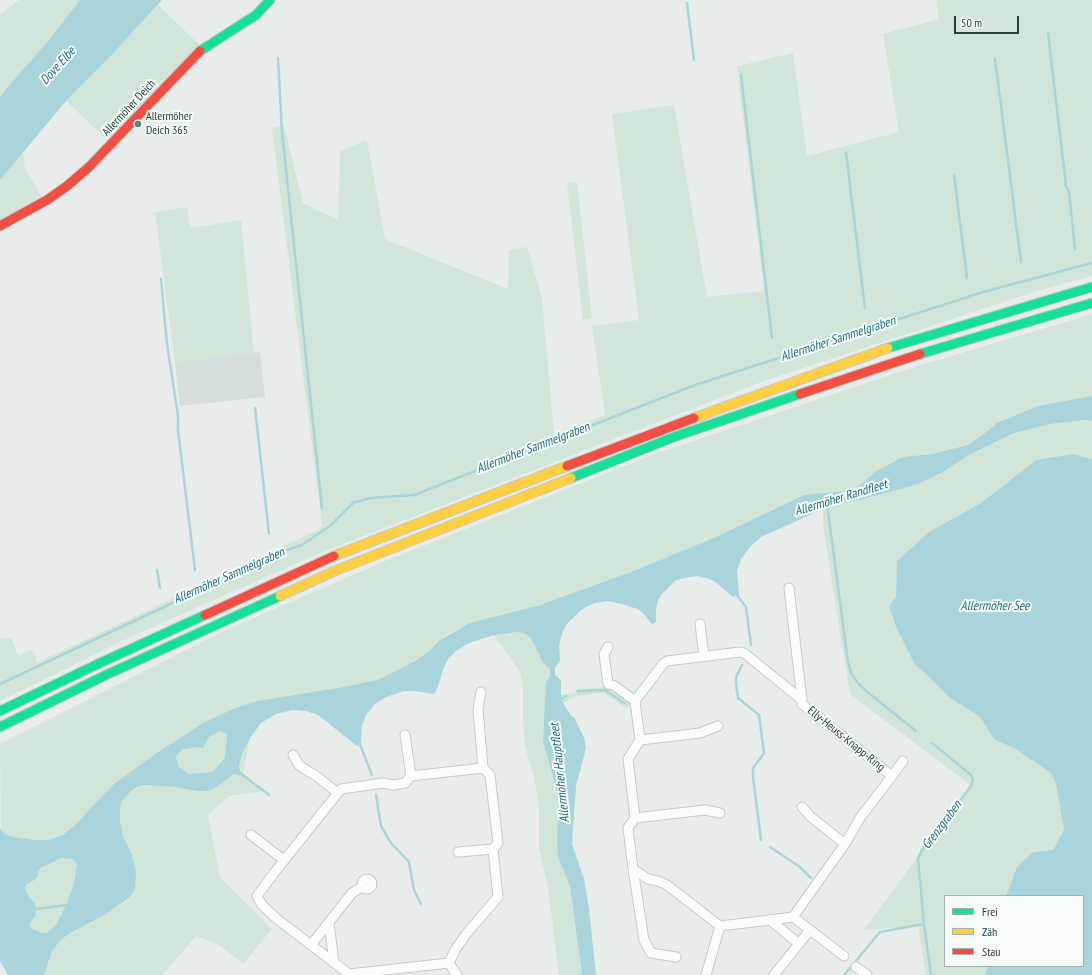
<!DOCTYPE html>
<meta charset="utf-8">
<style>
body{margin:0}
#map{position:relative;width:1092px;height:975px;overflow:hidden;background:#e8edeb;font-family:"PT Sans Narrow",sans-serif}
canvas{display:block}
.legend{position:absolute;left:944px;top:895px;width:140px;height:72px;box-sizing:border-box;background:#f7fbf9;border:1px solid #a3b1ad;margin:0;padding:5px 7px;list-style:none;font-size:12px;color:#24423a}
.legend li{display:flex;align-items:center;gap:8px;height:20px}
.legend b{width:20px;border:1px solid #a3b1ad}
.scale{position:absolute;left:954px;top:16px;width:65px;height:18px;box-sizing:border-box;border:2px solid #24423a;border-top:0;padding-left:5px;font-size:12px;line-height:14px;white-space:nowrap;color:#24423a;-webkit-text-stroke:3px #f7fbf9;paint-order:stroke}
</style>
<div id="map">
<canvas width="1092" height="975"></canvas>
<ul class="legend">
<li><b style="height:5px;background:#16e098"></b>Frei</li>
<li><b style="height:5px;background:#ffcf43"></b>Zäh</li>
<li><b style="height:5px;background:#f24e42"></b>Stau</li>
</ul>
<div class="scale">50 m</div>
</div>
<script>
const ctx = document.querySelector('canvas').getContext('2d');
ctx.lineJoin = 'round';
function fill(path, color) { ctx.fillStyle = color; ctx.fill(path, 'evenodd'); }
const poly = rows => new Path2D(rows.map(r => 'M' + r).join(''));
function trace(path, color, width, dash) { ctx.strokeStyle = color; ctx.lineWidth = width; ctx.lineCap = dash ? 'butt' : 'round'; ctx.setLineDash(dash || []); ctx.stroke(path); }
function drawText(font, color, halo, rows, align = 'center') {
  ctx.font = font + ' "PT Sans Narrow",sans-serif'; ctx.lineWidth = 4; ctx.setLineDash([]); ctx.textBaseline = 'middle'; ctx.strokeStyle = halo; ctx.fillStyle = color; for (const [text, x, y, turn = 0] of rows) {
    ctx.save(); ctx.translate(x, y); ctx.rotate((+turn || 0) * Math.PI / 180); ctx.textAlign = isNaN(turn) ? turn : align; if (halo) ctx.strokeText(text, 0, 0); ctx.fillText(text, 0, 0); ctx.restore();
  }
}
const built = poly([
 [260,352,265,397,180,406,175,362]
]);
const green = poly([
 [19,0,80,0,53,35,0,96,0,14],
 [936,0,1092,0,1092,276,1037,291,764,381,320,553,139,633,0,701,0,639,11,637,18,656,30,650,34,653,37,658,36,663,318,530,322,526,272,128,284,126,303,203,338,220,340,151,367,140,385,239,508,289,509,250,527,247,542,298,554,434,605,415,592,326,639,320,612,114,674,105,707,297,764,291,737,67,742,65,793,53,807,156,899,132,883,34,939,19],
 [158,5,200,45,108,141,66,101,108,59],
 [22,153,25,158,24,167,43,198,0,221,0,180],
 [577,182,592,319,583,320,567,183],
 [187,207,190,228,241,220,254,353,175,362,155,212],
 [1092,314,1092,396,1038,406,998,423,985,433,968,445,932,454,901,457,875,472,854,490,804,495,716,537,636,570,540,605,500,615,453,631,440,640,430,650,417,660,380,679,349,686,258,701,155,754,114,784,101,797,75,825,63,835,49,840,35,840,13,837,5,834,1,829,0,744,226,630,385,561,655,454,918,366],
 [1087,420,1092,421,1092,459,1073,454,1036,460,981,503,929,532,897,561,896,597,892,618,914,663,949,697,980,717,994,739,1017,750,1051,773,1056,784,1064,830,1053,850,1033,852,1017,867,1006,896,945,896,945,966,988,966,985,975,926,975,918,926,864,930,970,785,850,694,823,526,823,509,832,505,860,500,943,472,969,455,1014,433,1050,424],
 [507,632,517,632,524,633,531,638,543,663,550,669,550,676,546,682,546,689,553,776,558,801,557,844,558,857,570,886,582,975,559,975,548,888,539,849,539,805,534,777,525,746,523,725,523,687,520,672,494,635],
 [607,687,630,703,630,707,624,707,604,693,576,696,563,703,561,695,575,693,577,689],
 [219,731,227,734,225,758,212,772,189,774,178,766,176,757,183,750,195,747,203,747,209,737],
 [250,738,243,774,264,791,229,796,208,815,220,877,272,929,243,964,219,945,196,936,162,975,44,975,52,951,61,940,70,933,127,901,135,890,136,872,132,855,123,836,120,820,120,808,122,801,127,794,141,786,145,785,175,787,196,791,209,791,218,786,228,778,241,772,239,765],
 [62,858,73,859,77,865,74,883,66,905,56,925,47,933,42,933,33,929,29,927,30,923,35,916,36,909,35,904,26,892,24,888,26,885,36,879,38,876,38,871,42,867]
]);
const water = poly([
 [80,0,162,0,108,59,66,101,0,180,0,96,53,35],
 [1092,396,1092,421,1087,420,1050,424,1014,433,969,455,943,472,918,484,860,500,832,505,761,537,750,547,741,559,737,571,739,595,733,597,714,581,706,578,698,576,690,577,676,580,662,594,658,600,656,610,656,622,652,624,642,612,637,609,626,605,608,601,595,603,586,607,580,611,567,624,563,631,559,645,560,661,555,667,555,675,561,680,561,695,563,703,572,717,574,717,585,740,586,748,576,786,572,844,584,879,589,909,596,975,582,975,570,886,558,857,557,844,558,801,553,776,543,741,546,682,550,676,550,669,543,663,531,638,524,633,516,632,494,635,469,643,456,651,448,659,444,667,436,692,432,694,416,691,404,691,386,697,375,704,366,715,362,725,361,743,357,746,318,715,306,711,293,710,276,714,261,723,250,738,243,753,239,765,241,776,234,774,218,786,209,791,196,791,175,787,145,785,140,786,131,791,122,801,120,808,120,820,123,836,132,855,136,872,135,890,129,898,106,914,70,933,61,940,52,951,44,975,8,975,0,961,0,828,5,834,13,837,35,840,49,840,63,835,75,825,101,797,114,784,155,754,205,722,238,707,258,701,349,686,380,679,417,660,430,650,440,640,470,623,540,605,636,570,716,537,804,495,854,490,875,472,902,457,932,454,968,445,985,433,997,423,1038,406],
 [219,731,227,734,225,758,212,772,189,774,178,766,176,757,182,750,195,747,203,748,209,737],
 [62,858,73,859,77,865,74,883,66,905,56,925,47,933,42,933,33,929,29,926,30,923,35,916,36,909,35,904,26,892,25,888,26,885,36,879,38,876,38,871,42,867],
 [1073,454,1092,459,1092,975,985,975,988,966,1083,966,1083,896,1006,896,1017,867,1033,852,1053,850,1064,830,1056,784,1051,773,1017,750,994,739,980,717,949,697,914,663,896,627,889,606,896,597,897,561,929,532,981,503,1036,460]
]);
const stream = poly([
 [687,3,694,60],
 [1048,33,1066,186,1069,192,1075,249],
 [278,58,282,132,322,508],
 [995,59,1021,262],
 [741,75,772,338],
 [846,153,865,308],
 [954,175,967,278],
 [161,279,167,344,178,416,178,430,195,570],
 [255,408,269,534],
 [827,504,848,662,851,673,858,683,866,691,916,731],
 [157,570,160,588],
 [736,594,746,607,751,645],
 [742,665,736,677,736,684,738,698,759,715,764,753,762,756,753,768,753,777,761,840],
 [0,684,249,567,269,556,302,545,331,525,353,503,370,498,414,495,695,385,983,292,1092,263],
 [578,691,605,690,624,703],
 [560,700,566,696],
 [359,742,372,775],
 [239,772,269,795],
 [376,795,381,826,391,843,409,862,414,890,421,904],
 [770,847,800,867,811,878],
 [36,909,66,905],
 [856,961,880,932,924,924],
 [844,975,850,968],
 [931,975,924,924,918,858,922,850,968,790,972,784,973,779,971,775,932,743]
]);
const street = poly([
 [789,588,802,700],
 [700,624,704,655],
 [608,647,604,654,608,684,615,686,635,701],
 [481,692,478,709,483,768],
 [405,735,411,776],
 [640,740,700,733,718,726],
 [293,755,299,765,306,770,315,775,338,793],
 [892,776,903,761],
 [802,807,811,817,845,844],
 [635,818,705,810,720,813],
 [251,835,284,860],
 [458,852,493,849],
 [633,869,644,940,651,953,676,957],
 '362 884a5 5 0 1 1 10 0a5 5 0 1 1-10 0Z',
 [793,917,844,956],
 [329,923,334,963],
 [720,926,770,920],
 [311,945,352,893,362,887],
 [449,963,455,950,467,933,498,897,493,849,498,843,490,775,483,768,411,776,405,783,393,785,383,783,341,789,274,873,257,896,262,905,277,919,349,974,449,963,457,975],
 [856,967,867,975],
 [706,975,720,926,667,885,658,881,648,879,633,869,628,828,635,818,628,759,640,740,635,701,663,664,667,661,740,652,744,653,802,700,802,704,892,776,860,818,845,844,793,917,770,920,799,944],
 [774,975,810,930]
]);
const fast = poly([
 [200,51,256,15,270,0],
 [888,348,1092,287],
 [920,354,1092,303],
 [571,478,674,437,800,394],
 [0,711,100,663,205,615],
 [0,727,106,675,280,596]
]);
const slow = poly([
 [694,418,888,348],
 [334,556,567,466],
 [280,596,337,570,571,478]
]);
const jam = poly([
 [0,226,47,200,67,186,89,167,200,51],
 [800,394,920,354],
 [567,466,694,418],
 [205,615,334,556]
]);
const markers = [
 [138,124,4,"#697e78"]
];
const streetNames = [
 ["Allermöher Deich",129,108,-47],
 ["Elly-Heuss-Knapp-Ring",846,739,39]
];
const poiNames = [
 ["Allermöher",146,117],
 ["Deich 365",146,131]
];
const waterNames = [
 ["Dove Elbe",58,66,-48],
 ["Allermöher Sammelgraben",838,339,-18],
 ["Allermöher Sammelgraben",533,448,-21],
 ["Allermöher Randfleet",841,498,-17],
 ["Allermöher Sammelgraben",229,576,-24],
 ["Allermöher See",995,606],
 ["Allermöher Hauptfleet",560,773,-96],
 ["Grenzgraben",942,825,-53]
];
fill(built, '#d6dedb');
fill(green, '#d1e6d8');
fill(water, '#a9d4db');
trace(stream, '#a9d4db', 2.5);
trace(street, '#c5cac8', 11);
trace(fast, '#c3cbc8', 11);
trace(slow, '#c3cbc8', 11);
trace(jam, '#c3cbc8', 11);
trace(street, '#fcfcfc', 9);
trace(fast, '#16e098', 9);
trace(slow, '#ffcf43', 9);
trace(jam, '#f24e42', 9);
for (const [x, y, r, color] of markers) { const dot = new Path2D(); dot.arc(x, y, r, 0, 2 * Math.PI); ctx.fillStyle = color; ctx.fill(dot); trace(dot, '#f7fbf9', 1.5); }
drawText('12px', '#24423a', '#f7fbf9', streetNames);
drawText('12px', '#24423a', '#f7fbf9', poiNames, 'left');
drawText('italic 13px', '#1c6f80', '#f7fbf9', waterNames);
</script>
